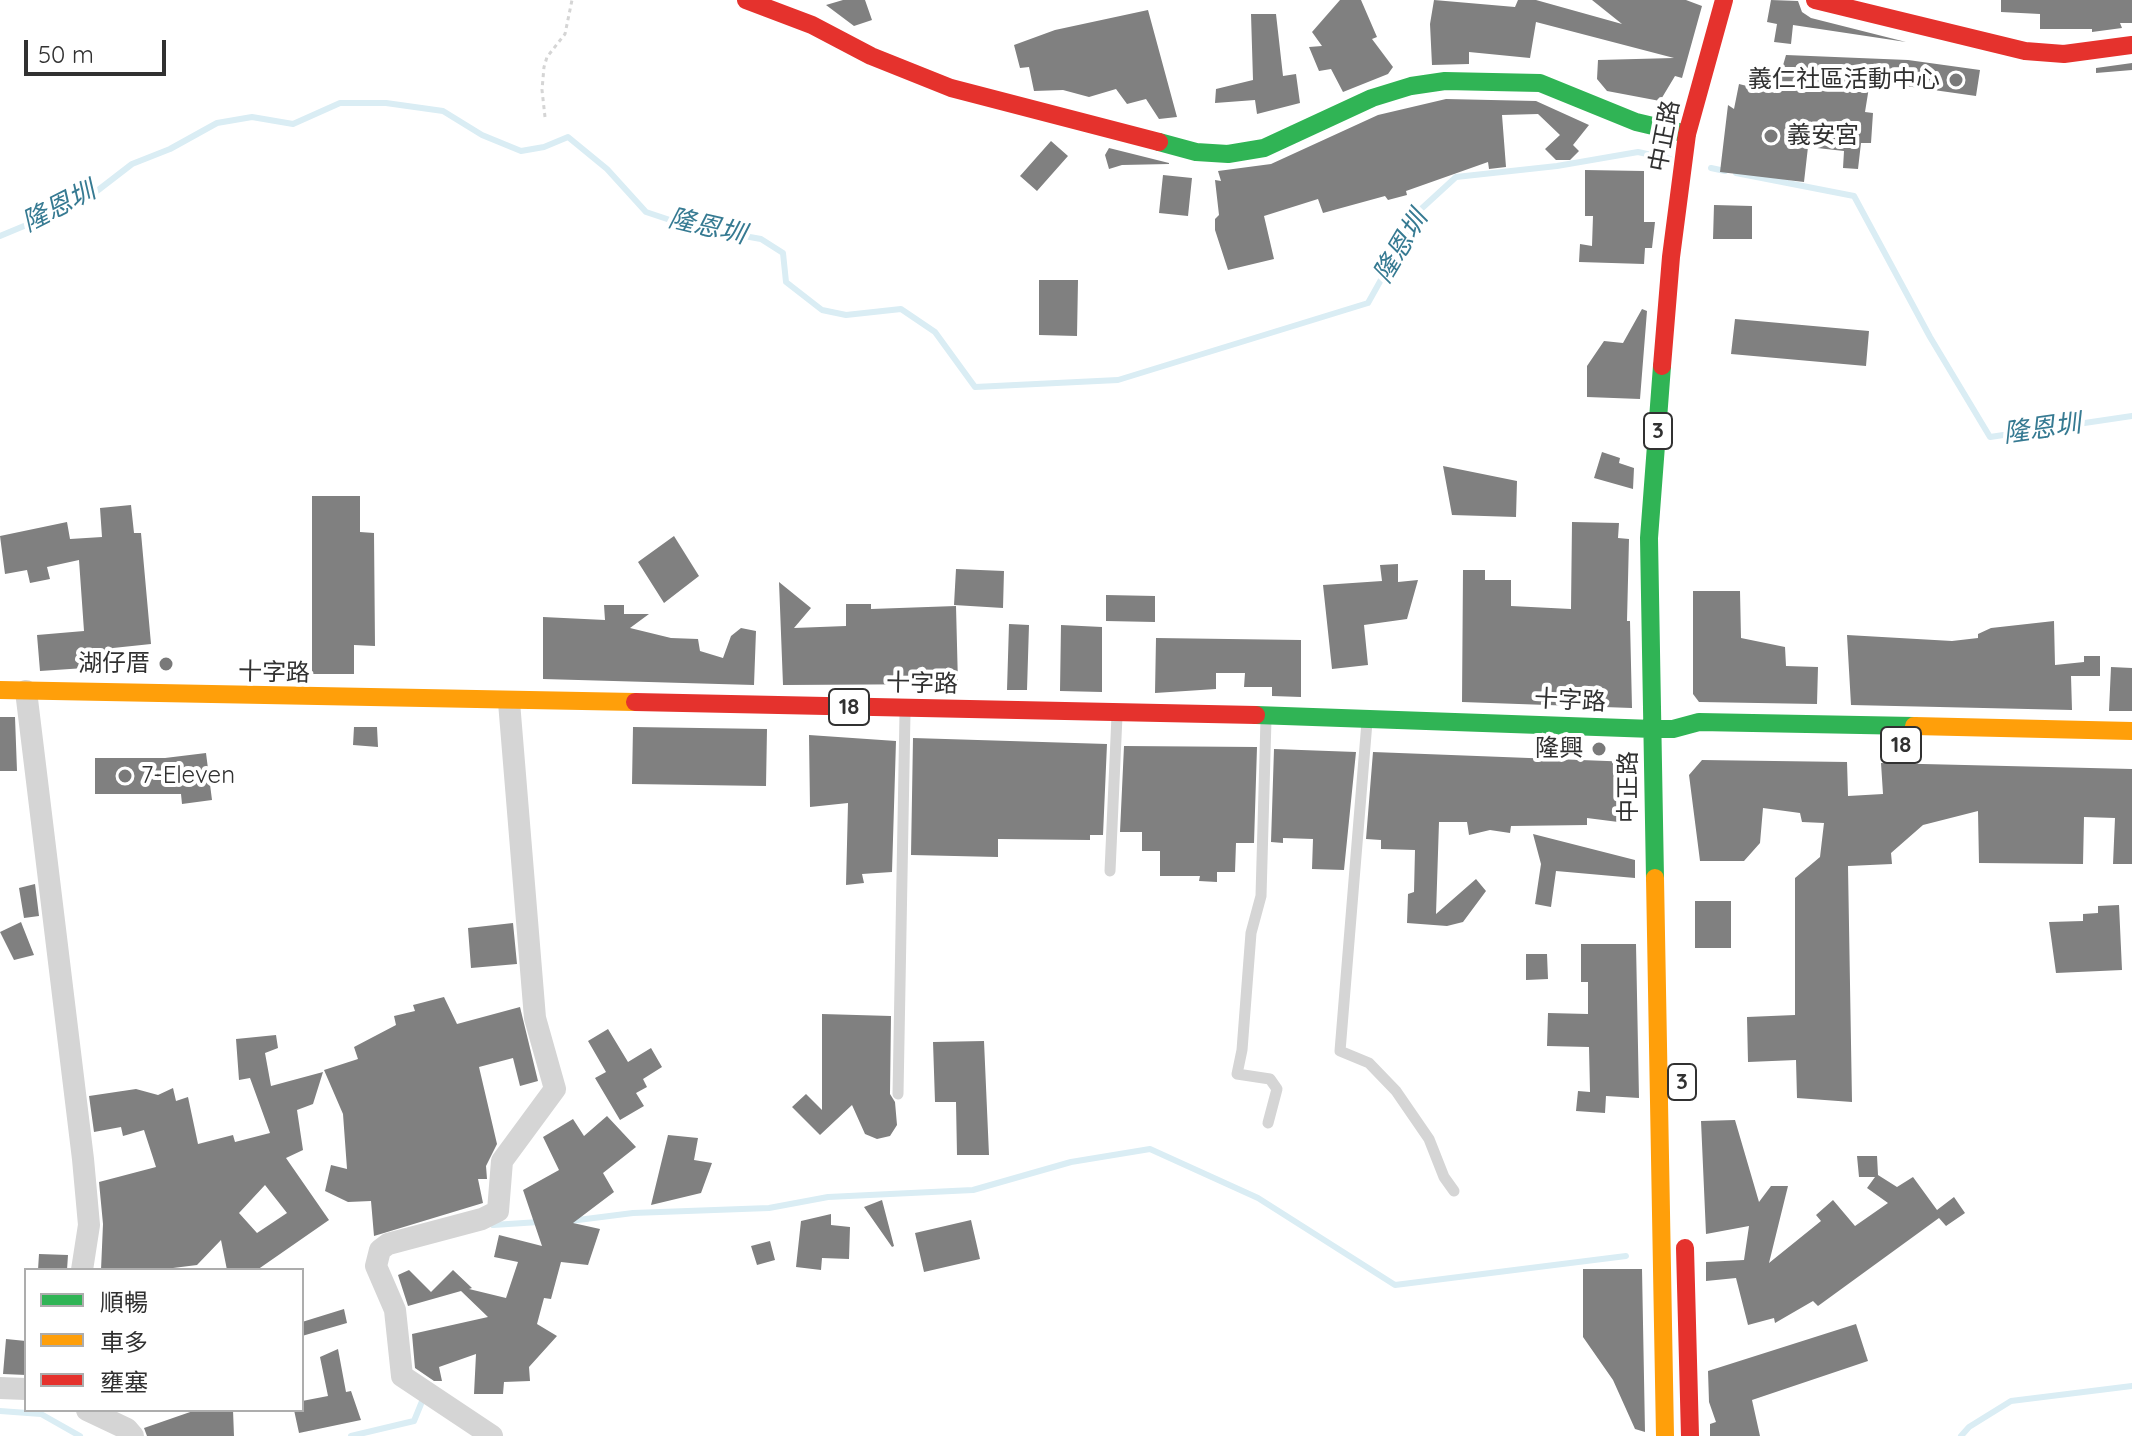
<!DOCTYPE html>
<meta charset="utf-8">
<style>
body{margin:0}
#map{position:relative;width:2132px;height:1436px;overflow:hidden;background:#fff;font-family:Quicksand,"Noto Sans TC",sans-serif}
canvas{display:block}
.legend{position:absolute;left:24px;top:1268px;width:280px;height:144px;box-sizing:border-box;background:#fff;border:2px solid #adadad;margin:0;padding:10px 14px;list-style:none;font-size:24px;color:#313131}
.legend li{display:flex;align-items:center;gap:16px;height:40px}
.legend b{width:40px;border:2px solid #adadad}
.scale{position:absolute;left:24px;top:40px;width:142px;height:36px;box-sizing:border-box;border:4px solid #313131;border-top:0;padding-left:10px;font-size:24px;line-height:28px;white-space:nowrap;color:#313131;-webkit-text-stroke:6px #fff;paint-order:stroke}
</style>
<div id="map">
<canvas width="2132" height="1436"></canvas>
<ul class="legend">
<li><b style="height:10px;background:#30b455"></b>順暢</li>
<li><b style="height:10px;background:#ff9f0a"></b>車多</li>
<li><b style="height:10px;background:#e5322d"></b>壅塞</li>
</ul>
<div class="scale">50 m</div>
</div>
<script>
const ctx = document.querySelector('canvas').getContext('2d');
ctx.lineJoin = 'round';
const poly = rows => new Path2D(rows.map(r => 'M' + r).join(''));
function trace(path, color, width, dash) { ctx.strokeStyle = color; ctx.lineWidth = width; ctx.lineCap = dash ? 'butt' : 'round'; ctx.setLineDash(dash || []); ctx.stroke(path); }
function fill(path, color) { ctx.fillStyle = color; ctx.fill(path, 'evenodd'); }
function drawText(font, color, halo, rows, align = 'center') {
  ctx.font = font + ' Quicksand,"Noto Sans TC",sans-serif'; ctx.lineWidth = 8; ctx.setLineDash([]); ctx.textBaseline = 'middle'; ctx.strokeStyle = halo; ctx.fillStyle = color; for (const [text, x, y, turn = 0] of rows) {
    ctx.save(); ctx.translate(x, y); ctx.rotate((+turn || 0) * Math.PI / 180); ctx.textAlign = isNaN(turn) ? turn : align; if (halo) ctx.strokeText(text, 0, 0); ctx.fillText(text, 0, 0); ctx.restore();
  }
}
const stream = poly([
 [1711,168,1725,171],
 [1736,173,1854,196,1930,337,1990,437,2132,416],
 [0,236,84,201,132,164,170,149,217,123,252,117,293,124,340,103,386,103,443,111,482,135,521,151,544,147,568,137,607,169,646,212,688,226,761,239,783,253,786,282,822,310,846,315,901,309,935,332,975,387,1118,380,1368,303,1420,210,1456,177,1557,166,1638,152,1670,159],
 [570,1221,633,1213,769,1208,828,1197,973,1190,1071,1162,1150,1149,1258,1198,1395,1285,1626,1256],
 [493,1225,539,1222],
 [0,1411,41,1414,80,1436],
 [351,1436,414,1421,423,1399],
 [1961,1436,1969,1427,2011,1401,2132,1386]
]);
const building = poly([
 [843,0,865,0,872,20,854,26,826,5],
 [1340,0,1361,0,1377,37,1372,39,1393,67,1388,74,1343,92,1331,69,1319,71,1309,47,1322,46,1312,32],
 [1434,0,1515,7,1518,0,1536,0,1622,24,1592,0,1686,0,1702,6,1682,78,1675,76,1660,101,1607,91,1597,79,1598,60,1674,58,1536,22,1530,58,1469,52,1469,64,1432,65,1430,24],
 [1771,0,1798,1,1802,12,1811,18,1906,42,1793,25,1791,44,1774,42,1777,24,1767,22],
 [2001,0,2132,0,2132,23,2120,23,2122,28,2092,32,2092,29,2040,29,2040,14,2001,12],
 [1148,10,1177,117,1159,119,1146,99,1127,104,1116,89,1089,97,1063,90,1034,91,1029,67,1020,68,1014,45,1055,30],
 [1251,14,1276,14,1283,76,1296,74,1300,103,1257,114,1255,100,1215,103,1216,89,1253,80],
 [1786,55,1908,60,1980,70,1976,96,1870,81,1865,112,1873,113,1871,143,1861,143,1858,169,1843,168,1844,151,1808,147,1804,182,1720,172,1728,105,1734,109,1739,84,1775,93],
 [2132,63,2132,70,2096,73,2096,68],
 [1446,99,1536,101,1589,125,1573,145,1579,151,1570,160,1556,160,1545,149,1560,135,1538,114,1502,115,1506,167,1489,169,1488,162,1406,191,1407,195,1388,200,1385,196,1323,213,1318,199,1264,216,1274,259,1228,270,1215,230,1215,219,1219,215,1215,180,1221,181,1218,171,1271,164,1378,115],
 [1051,141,1068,156,1037,191,1020,176],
 [1109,148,1169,163,1169,164,1122,165,1109,169,1105,155],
 [1585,170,1644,171,1644,222,1655,222,1652,248,1645,248,1644,264,1579,262,1580,244,1592,246,1593,216,1585,216],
 [1163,175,1192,178,1188,216,1159,213],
 [1714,205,1752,206,1752,239,1713,239],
 [1039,280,1078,280,1077,336,1039,335],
 [1642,309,1647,311,1640,399,1587,397,1587,366,1604,341,1623,343],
 [1735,319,1869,331,1866,366,1731,354],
 [1602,452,1620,458,1619,463,1634,468,1633,489,1594,478],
 [1443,466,1517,481,1516,517,1452,515],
 [312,496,360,496,360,532,374,533,375,646,354,645,354,674,312,674],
 [131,505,134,533,141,533,151,644,113,648,115,666,40,671,37,635,84,631,79,560,47,567,50,579,30,583,27,570,5,574,0,536,67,522,70,539,102,537,100,508],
 [1572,522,1619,523,1618,538,1629,539,1627,621,1630,621,1632,708,1462,702,1463,570,1485,570,1485,580,1511,580,1511,606,1571,609],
 [674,536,699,576,664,603,638,562],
 [1398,564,1398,582,1418,580,1407,619,1364,625,1368,665,1332,669,1323,585,1382,581,1380,565],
 [956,569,1004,571,1003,608,954,605],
 [779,582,811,608,794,628,846,626,846,604,871,604,871,609,956,606,958,684,783,685],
 [1693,591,1740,591,1741,638,1785,647,1786,666,1818,667,1817,704,1699,702,1693,694],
 [1106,595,1155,596,1155,622,1106,621],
 [604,605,624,605,624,614,649,614,630,628,671,638,698,639,700,651,723,658,731,636,741,628,756,631,754,685,543,679,543,617,605,620],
 [2054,621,2055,665,2084,662,2084,656,2100,656,2100,676,2071,676,2072,710,1851,705,1847,635,1952,641,1978,638,1978,634,1991,628],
 [1009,624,1029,625,1027,690,1007,690],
 [1061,625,1102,627,1102,692,1060,691],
 [1156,638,1301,640,1301,697,1272,696,1272,687,1244,687,1245,673,1216,673,1216,689,1155,693],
 [2111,667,2132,668,2132,711,2109,711],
 [0,717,15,717,17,771,0,771],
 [354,727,377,727,378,747,353,745],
 [633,727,767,729,766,786,632,784],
 [809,735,896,741,892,872,862,874,864,883,846,885,848,803,810,807],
 [913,738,1107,744,1103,835,1090,835,1090,840,998,839,998,857,911,855],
 [1124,746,1257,747,1254,843,1236,843,1235,872,1217,872,1217,882,1199,881,1200,876,1160,876,1160,851,1142,851,1142,832,1120,832],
 [1274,749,1356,752,1344,870,1312,869,1313,839,1283,838,1283,843,1271,842],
 [1373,752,1633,762,1634,824,1587,818,1587,825,1511,826,1510,833,1490,830,1469,835,1467,822,1439,822,1436,914,1476,879,1486,891,1463,922,1447,926,1407,923,1408,894,1414,892,1415,850,1381,849,1381,840,1366,839],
 [206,753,212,800,182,804,181,794,95,794,95,758,165,758],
 [1702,760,1847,762,1848,796,1883,794,1881,763,2132,769,2132,864,2113,864,2115,818,2084,817,2083,864,1979,863,1978,811,1923,825,1891,853,1892,864,1848,866,1852,1102,1797,1098,1796,1060,1748,1062,1747,1017,1795,1015,1795,878,1820,857,1824,823,1802,822,1800,813,1763,808,1760,843,1744,861,1700,861,1689,775],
 [1533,834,1635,860,1635,878,1556,871,1551,907,1535,904,1541,864],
 [35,884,39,916,24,918,19,888],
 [1695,901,1731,901,1731,948,1695,948],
 [2119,905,2122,970,2056,973,2049,922,2083,921,2083,914,2098,913,2098,906],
 [21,922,34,955,14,960,0,932],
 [513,923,517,964,471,968,468,928],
 [1581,944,1636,944,1639,1098,1606,1096,1605,1113,1576,1111,1578,1091,1590,1092,1589,1047,1547,1046,1548,1013,1588,1014,1588,982,1581,982],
 [1526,954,1547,954,1548,979,1526,980],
 [444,997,457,1024,520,1007,538,1081,520,1086,513,1058,479,1067,497,1144,486,1166,487,1179,478,1179,483,1203,374,1236,371,1201,348,1202,325,1191,331,1165,347,1169,343,1114,324,1070,358,1059,354,1047,396,1025,394,1016,415,1011,413,1005],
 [822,1014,891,1016,890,1094,895,1102,897,1125,890,1136,877,1139,865,1134,852,1105,820,1135,792,1107,806,1094,822,1110],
 [608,1029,628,1062,651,1048,662,1067,643,1079,647,1087,636,1093,644,1106,620,1120,595,1078,606,1072,588,1041],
 [276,1035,278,1048,265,1053,271,1086,323,1072,313,1104,297,1110,303,1150,286,1158,329,1220,257,1270,227,1270,221,1240,197,1265,157,1270,101,1270,103,1224,99,1182,156,1167,144,1130,123,1136,121,1127,94,1132,89,1096,136,1089,158,1095,173,1088,176,1101,188,1097,198,1144,233,1135,235,1142,270,1133,250,1078,239,1080,236,1039],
 [265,1185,287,1213,257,1233,239,1213],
 [984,1041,989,1155,957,1155,956,1102,935,1102,933,1042],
 [607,1116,636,1147,603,1173,614,1192,573,1223,600,1229,588,1265,561,1262,551,1299,544,1298,537,1324,557,1336,529,1367,530,1381,504,1382,503,1394,474,1394,476,1354,439,1367,442,1381,434,1381,415,1368,412,1334,488,1317,461,1291,408,1306,398,1275,409,1270,431,1292,453,1270,472,1288,469,1289,506,1298,518,1262,494,1257,499,1235,542,1246,523,1190,559,1170,543,1137,573,1119,584,1136],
 [1735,1120,1759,1202,1771,1186,1788,1186,1769,1263,1821,1221,1816,1215,1833,1200,1855,1226,1888,1203,1867,1188,1875,1177,1859,1177,1857,1156,1877,1156,1878,1175,1897,1187,1913,1177,1937,1210,1954,1197,1965,1213,1946,1226,1939,1218,1818,1306,1813,1301,1775,1323,1774,1318,1748,1325,1736,1278,1706,1281,1706,1262,1744,1260,1749,1226,1706,1234,1701,1121],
 [668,1135,698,1138,694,1160,712,1163,701,1193,651,1205],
 [882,1200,894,1246,892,1247,864,1207],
 [831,1214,831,1225,850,1227,849,1259,822,1258,821,1270,796,1267,801,1221],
 [971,1220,980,1259,924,1272,915,1233],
 [770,1241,775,1260,757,1265,751,1246],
 [39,1254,68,1255,67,1270,38,1270],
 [1583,1269,1642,1269,1645,1432,1635,1429,1613,1380,1583,1337],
 [344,1309,347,1323,302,1336,302,1322],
 [1856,1324,1868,1361,1752,1400,1760,1436,1710,1436,1710,1424,1716,1422,1709,1402,1708,1371],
 [6,1339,26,1341,26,1375,3,1374],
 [338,1349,346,1392,351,1391,361,1420,299,1433,294,1410,302,1410,302,1401,328,1396,320,1357],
 [196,1410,233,1410,234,1436,147,1436,144,1428]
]);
const path = poly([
 [545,117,542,90,544,67,547,57,565,34,572,0]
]);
const lane = poly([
 [1266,719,1261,896,1251,933,1242,1050,1237,1074,1270,1079,1277,1089,1268,1123],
 [1367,722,1340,1051,1369,1063,1396,1091,1429,1139,1444,1177,1454,1191],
 [1110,871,1117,716],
 [898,1094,905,713]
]);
const street = poly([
 [26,691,83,1159,89,1225,82,1270],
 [0,1388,26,1389],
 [87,1410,127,1429,133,1436],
 [492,1436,402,1376,395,1310,376,1266,380,1250,388,1244,482,1219,498,1211,502,1161,555,1089,535,1018,509,702]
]);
const fast = poly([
 [1159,142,1196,152,1228,154,1264,148,1372,98,1411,86,1445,81,1540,83,1636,122,1687,134],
 [1256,715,1653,729,1673,729,1699,722,1914,726],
 [1655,878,1649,538,1662,366]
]);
const slow = poly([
 [0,690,635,702],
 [1914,726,2132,731],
 [1655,878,1665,1436]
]);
const jam = poly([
 [746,0,812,25,871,56,951,88,1159,142],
 [1815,0,2025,51,2064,54,2132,45],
 [1662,366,1671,257,1687,134,1724,0],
 [635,702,1256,715],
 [1685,1248,1690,1436]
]);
const markers = [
 [1956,80,8,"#797979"],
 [1771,136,8,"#797979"],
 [166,664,8,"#797979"],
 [1599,749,8,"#797979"],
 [125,776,8,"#797979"]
];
const shields = [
 [1658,431,28],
 [849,707,40],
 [1901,745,40],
 [1682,1082,28]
];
const shieldNames = [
 ["3",1658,431],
 ["18",849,707],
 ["18",1901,745],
 ["3",1682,1082]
];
const poiNames = [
 ["義仁社區活動中心",1940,80],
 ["義安宮",1787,136,"left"],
 ["湖仔厝",150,664],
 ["隆興",1583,749],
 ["7-Eleven",141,776,"left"]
];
const streetNames = [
 ["中正路",1665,136,-79],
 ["十字路",274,673,1],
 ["十字路",922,684,1],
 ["十字路",1570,701,3],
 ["中正路",1629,787,-90]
];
const waterNames = [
 ["隆恩圳",59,207,-27],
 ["隆恩圳",707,227,13],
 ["隆恩圳",1401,247,-59],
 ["隆恩圳",2042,429,-8]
];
trace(stream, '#daedf4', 6);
fill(building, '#808080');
trace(path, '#d5d5d5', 3, [4, 4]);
trace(lane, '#d5d5d5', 11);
trace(street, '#d5d5d5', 22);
trace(fast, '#30b455', 18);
trace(slow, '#ff9f0a', 18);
trace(jam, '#e5322d', 18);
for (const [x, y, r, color] of markers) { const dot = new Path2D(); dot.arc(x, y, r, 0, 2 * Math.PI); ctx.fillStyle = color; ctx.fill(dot); trace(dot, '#fff', 3); }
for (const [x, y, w] of shields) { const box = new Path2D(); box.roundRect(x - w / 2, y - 18, w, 36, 6); ctx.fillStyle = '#fff'; ctx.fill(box); trace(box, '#313131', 2); }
drawText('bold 22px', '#313131', null, shieldNames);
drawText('24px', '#313131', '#fff', poiNames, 'right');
drawText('24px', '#313131', '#fff', streetNames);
drawText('italic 26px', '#367a92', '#fff', waterNames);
</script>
